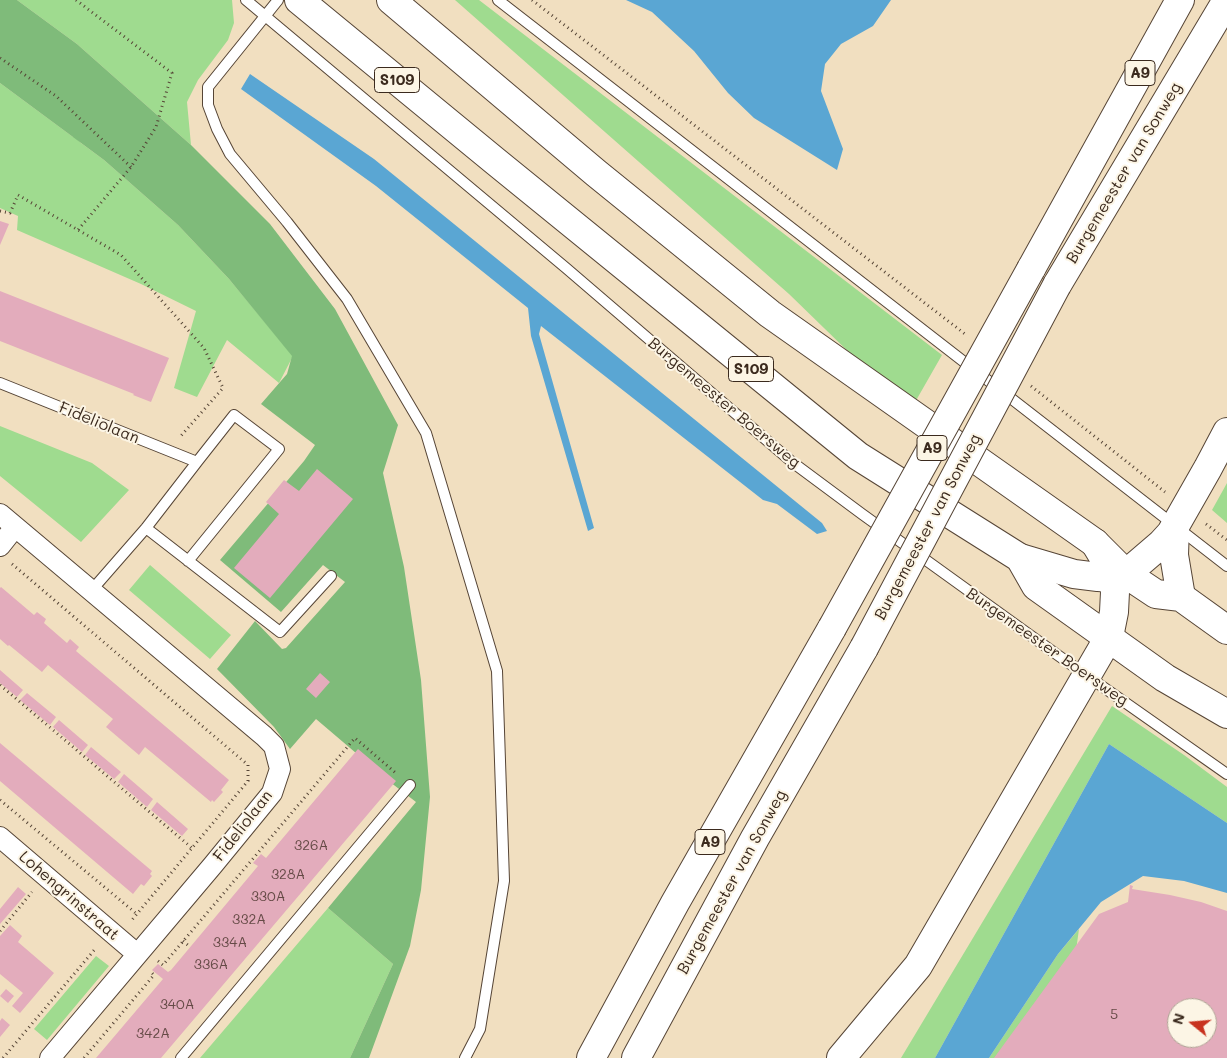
<!DOCTYPE html>
<style>
body{margin:0}
#map{position:relative;width:1227px;height:1058px;overflow:hidden;background:#f1dfc0;font-family:Mali,sans-serif}
canvas{display:block}
.north{position:absolute;left:1167px;top:998px;width:50px;height:50px;box-sizing:border-box;background:#fcf5e5;border:1px solid #afa495;border-radius:50%;rotate:287deg;font-size:14px;font-weight:700;line-height:20px;text-align:center;color:#3b2a1e}
.north::after{content:'';display:block;margin:auto;width:18px;height:22px;background:#c8321e;clip-path:polygon(50% 0,100% 100%,50% 72%,0 100%)}
</style>
<div id="map">
<canvas width="1227" height="1058"></canvas>
<div class="north">N</div>
</div>
<script>
const ctx = document.querySelector('canvas').getContext('2d');
ctx.lineJoin = 'round';
function fill(path, color) { ctx.fillStyle = color; ctx.fill(path, 'evenodd'); }
const poly = rows => new Path2D(rows.map(r => 'M' + r).join(''));
function trace(path, color, width, dash) { ctx.strokeStyle = color; ctx.lineWidth = width; ctx.lineCap = dash ? 'butt' : 'round'; ctx.setLineDash(dash || []); ctx.stroke(path); }
function drawText(font, color, halo, rows, align = 'center') {
  ctx.font = font + ' Mali,sans-serif'; ctx.lineWidth = 4; ctx.setLineDash([]); ctx.textBaseline = 'middle'; ctx.strokeStyle = halo; ctx.fillStyle = color; for (const [text, x, y, turn = 0] of rows) {
    ctx.save(); ctx.translate(x, y); ctx.rotate((+turn || 0) * Math.PI / 180); ctx.textAlign = isNaN(turn) ? turn : align; if (halo) ctx.strokeText(text, 0, 0); ctx.fillText(text, 0, 0); ctx.restore();
  }
}
const green = poly([
 [17,0,232,0,234,23,228,40,198,80,187,102,191,145,77,44],
 [455,0,479,0,942,355,914,404,860,363,789,294],
 [0,83,73,137,74,136,81,143,104,160,178,225,229,279,293,356,279,383,227,340,197,397,174,388,196,311,141,284,17,230,18,216,0,208],
 [0,426,92,463,129,490,81,542,0,476],
 [1227,483,1227,523,1212,510],
 [150,565,231,635,210,659,129,590],
 [1112,706,1184,755,1227,787,1227,823,1109,744,935,1058,901,1058],
 [328,908,393,964,350,1058,200,1058],
 [1079,929,1071,987,1057,1058,989,1058,1058,954],
 [96,956,109,966,47,1040,34,1029]
]);
const forest = poly([
 [0,0,17,0,77,44,191,145,270,224,335,309,398,425,383,473,404,567,421,680,430,797,421,890,410,946,369,1058,350,1058,393,964,328,908,416,802,390,782,316,719,290,749,274,727,217,669,255,621,282,649,286,648,345,582,323,565,281,612,220,560,304,461,315,445,261,404,287,374,292,356,229,279,178,225,104,160,0,83]
]);
const water = poly([
 [626,0,891,0,873,26,841,44,825,64,821,91,843,149,837,170,754,118,728,93,694,51,652,12],
 [250,74,374,159,822,523,827,531,817,534,777,504,763,500,541,326,539,334,594,528,588,531,531,336,528,308,376,186,241,89],
 [1109,744,1227,823,1227,893,1184,881,1143,876,1101,902,1058,954,989,1058,935,1058]
]);
const building = poly([
 [0,221,9,224,0,245],
 [0,291,169,358,151,402,133,395,134,394,0,341],
 [317,469,353,499,270,598,234,568,279,514,266,502,284,480,299,491],
 [1,587,34,615,37,612,46,619,44,623,67,643,70,639,79,647,76,651,229,780,221,790,223,792,214,802,212,800,211,802,145,747,139,755,106,727,113,719,48,665,42,672,9,645,8,646,0,639,0,588],
 [0,670,23,690,17,697,0,683],
 [320,673,330,682,316,698,306,689],
 [27,693,56,717,50,725,20,700],
 [59,720,88,745,82,752,53,727],
 [0,743,152,871,150,874,152,876,144,886,141,884,133,894,0,781],
 [91,747,121,772,114,779,85,755],
 [358,749,396,781,161,1058,96,1058,163,979,152,970,158,964,168,972,171,970,258,866,253,863,261,854,266,858],
 [124,774,153,799,147,807,118,782],
 [157,802,188,829,182,836,151,810],
 [1130,885,1133,886,1132,889,1170,895,1201,902,1227,911,1227,1058,994,1058,1099,914,1128,902],
 [1177,1008,1207,1008,1207,1038,1177,1038],
 [18,887,26,894,0,924,0,909],
 [10,925,22,936,18,942,54,973,20,1013,12,1006,23,993,0,974,0,936],
 [6,989,14,996,8,1003,0,996],
 [2,1018,10,1025,0,1037,0,1021]
]);
const path = poly([
 [76,0,172,73,156,127,131,167,78,230],
 [532,0,965,334],
 [0,58,56,96,131,167],
 [0,211,10,213,18,195,121,255,204,348,223,388,180,437],
 [1031,386,1165,492],
 [1206,524,1227,540],
 [12,564,248,765,248,781,131,921],
 [0,685,192,848],
 [0,800,138,915],
 [0,931,32,892],
 [183,941,190,947],
 [158,961,163,965,355,738,397,774],
 [3,1058,96,948],
 [84,1058,154,975,150,971]
]);
const service = poly([
 [246,0,566,268,792,462,862,514,1059,656,1227,774],
 [278,0,208,87,208,105,217,129,230,154,287,222,347,299,426,433,497,671,504,881,480,1029,465,1058],
 [498,0,1227,566],
 [0,383,197,462,146,528,91,591],
 [146,528,280,632,331,576],
 [188,561,279,449,234,415,197,462],
 [181,1058,410,785]
]);
const minor = poly([
 [0,514,264,736,274,746,280,769,272,793,213,865,50,1058],
 [0,546,15,527],
 [0,837,137,954]
]);
const primary = poly([
 [299,0,495,161,858,456,1020,558,1036,586,1165,678,1227,714],
 [391,0,596,173,770,314,1095,543,1126,574,1156,594,1181,597,1227,630]
]);
const motorway = poly([
 [1031,269,1180,0],
 [1057,285,1227,0],
 [1175,526,1174,555,1181,597],
 [1020,558,1074,574,1098,577,1113,578,1126,574,1161,544,1171,533,1208,468,1227,432],
 [591,1058,675,903,832,628],
 [636,1058,755,838,864,648],
 [841,1058,918,966,1109,637,1114,612,1115,592,1113,578,1107,563,1095,543]
]);
const motorwayBridge = poly([
 [832,628,1031,269],
 [864,648,1057,285]
]);
const numberNames = [
 ["326A",311,846],
 ["328A",288,875],
 ["330A",268,897],
 ["332A",249,920],
 ["334A",230,943],
 ["336A",211,965],
 ["340A",177,1005],
 ["5",1114,1015],
 ["342A",153,1034]
];
const shields = [
 [1140,73,30],
 [397,80,45],
 [751,369,45],
 [932,448,30],
 [710,842,30]
];
const shieldNames = [
 ["A9",1140,73],
 ["S109",397,80],
 ["S109",751,369],
 ["A9",932,448],
 ["A9",710,842]
];
const streetNames = [
 ["Burgemeester van Sonweg",1124,173,-59],
 ["Burgemeester Boersweg",724,403,40],
 ["Fideliolaan",99,423,22],
 ["Burgemeester van Sonweg",928,527,-62],
 ["Burgemeester Boersweg",1047,647,35],
 ["Fideliolaan",243,826,-52],
 ["Burgemeester van Sonweg",732,882,-61],
 ["Lohengrinstraat",69,896,41]
];
fill(green, '#9fdb8f');
fill(forest, '#7fbb7a');
fill(water, '#5aa6d3');
fill(building, '#e3acbc');
trace(service, '#564536', 12);
trace(minor, '#564536', 22);
trace(primary, '#564536', 30);
trace(motorway, '#564536', 30);
trace(path, '#564536', 3, [1, 4]);
trace(service, '#fff', 10);
trace(minor, '#fff', 20);
trace(primary, '#fff', 28);
trace(motorway, '#fff', 28);
trace(motorwayBridge, '#564536', 30, []);
trace(motorwayBridge, '#fff', 28);
drawText('14px', '#654a46', null, numberNames);
for (const [x, y, w] of shields) { const box = new Path2D(); box.roundRect(x - w / 2, y - 12.5, w, 25, 4); ctx.fillStyle = '#fcf5e5'; ctx.fill(box); trace(box, '#3b2a1e', 1); }
drawText('bold 15px', '#3b2a1e', null, shieldNames);
drawText('16px', '#3b2a1e', '#fcf5e5', streetNames);
</script>
